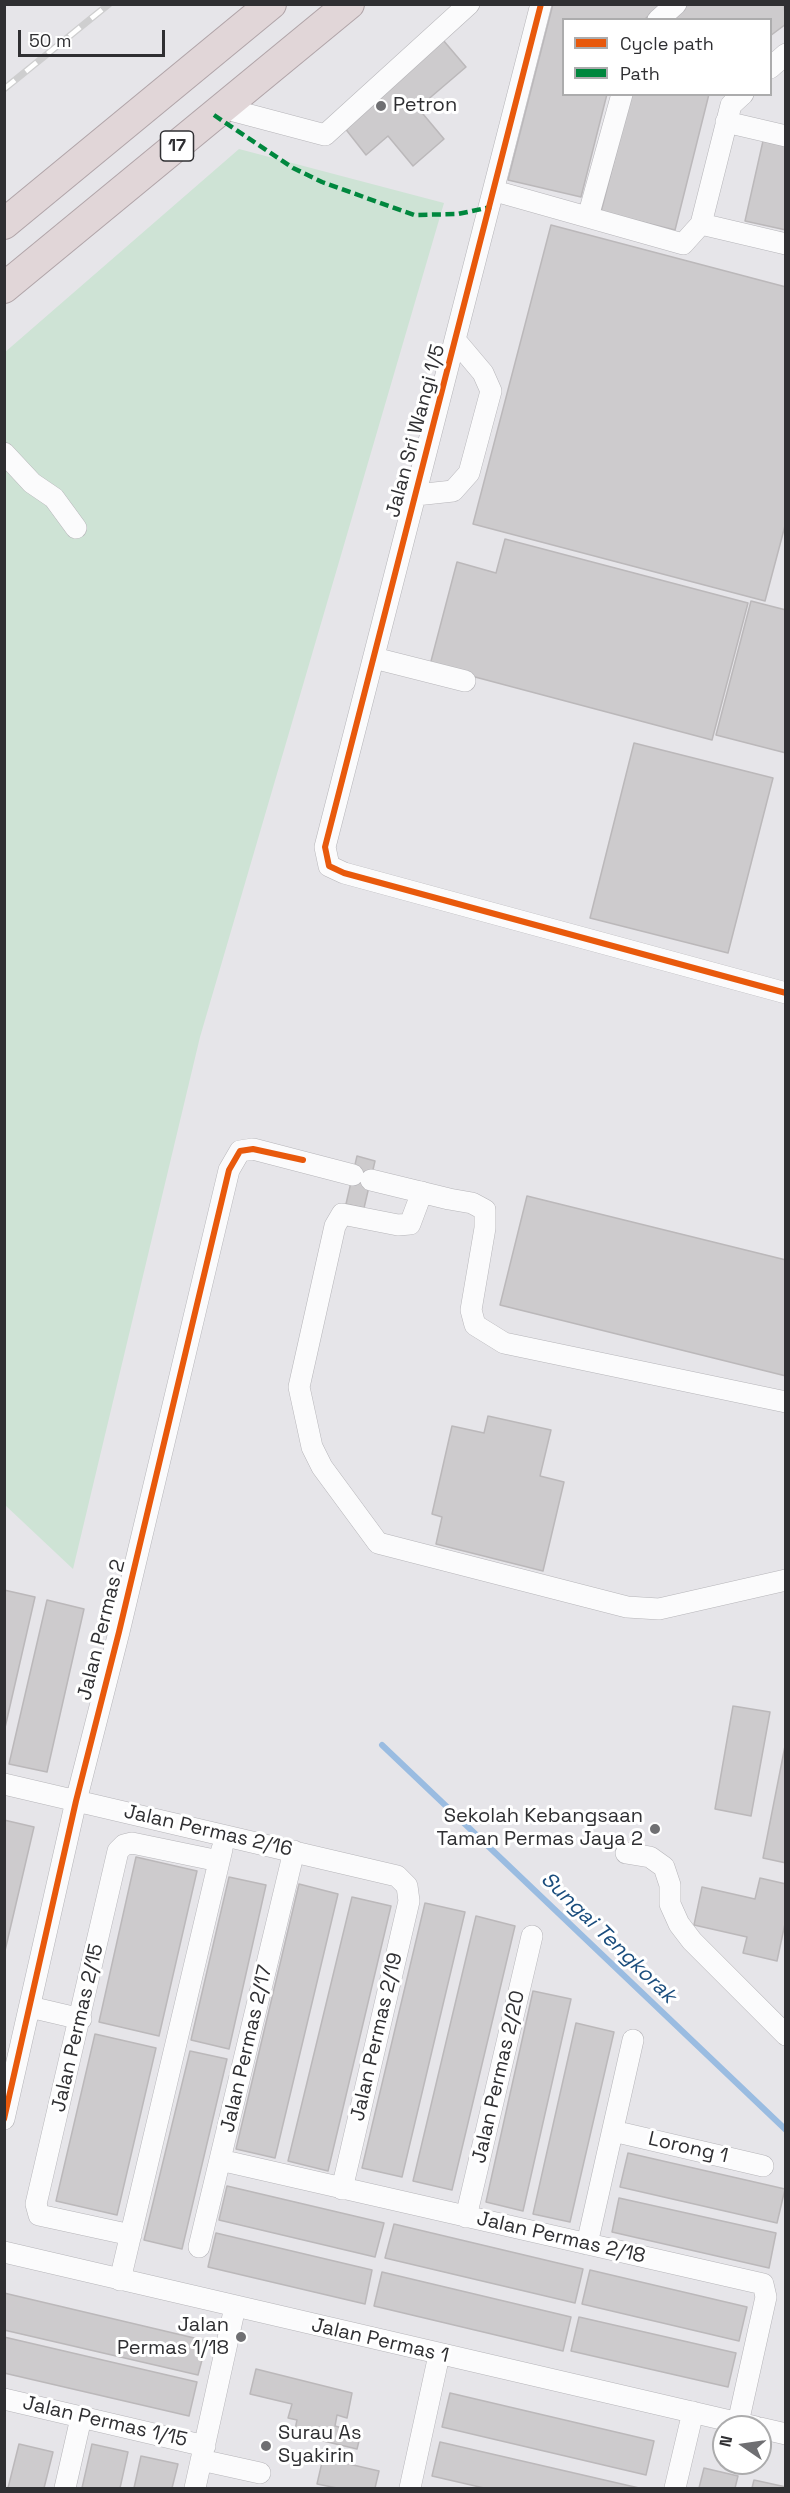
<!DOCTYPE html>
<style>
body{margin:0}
#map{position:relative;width:790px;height:2493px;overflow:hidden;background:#e6e5e9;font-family:"Space Grotesk",sans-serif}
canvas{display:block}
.frame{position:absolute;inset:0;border:6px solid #2f2f32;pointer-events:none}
.legend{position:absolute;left:562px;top:18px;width:210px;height:78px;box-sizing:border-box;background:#fff;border:2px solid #acacad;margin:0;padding:8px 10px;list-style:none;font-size:18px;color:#2f2f32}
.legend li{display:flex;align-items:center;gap:12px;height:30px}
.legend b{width:30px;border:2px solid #acacad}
.north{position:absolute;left:712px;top:2415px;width:60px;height:60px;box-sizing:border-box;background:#fff;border:2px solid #acacad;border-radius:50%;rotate:283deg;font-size:16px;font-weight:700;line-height:24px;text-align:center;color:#2f2f32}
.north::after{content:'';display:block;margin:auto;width:21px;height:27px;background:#6f6f72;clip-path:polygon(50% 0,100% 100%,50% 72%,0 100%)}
.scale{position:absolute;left:18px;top:30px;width:147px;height:27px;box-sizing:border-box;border:3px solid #2f2f32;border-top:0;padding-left:8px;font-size:18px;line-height:21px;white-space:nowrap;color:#2f2f32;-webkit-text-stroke:4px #fff;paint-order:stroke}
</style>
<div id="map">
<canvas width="790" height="2493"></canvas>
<div class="frame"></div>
<ul class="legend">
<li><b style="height:8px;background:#e8590c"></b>Cycle path</li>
<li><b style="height:8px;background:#00873e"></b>Path</li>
</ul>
<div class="north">N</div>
<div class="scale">50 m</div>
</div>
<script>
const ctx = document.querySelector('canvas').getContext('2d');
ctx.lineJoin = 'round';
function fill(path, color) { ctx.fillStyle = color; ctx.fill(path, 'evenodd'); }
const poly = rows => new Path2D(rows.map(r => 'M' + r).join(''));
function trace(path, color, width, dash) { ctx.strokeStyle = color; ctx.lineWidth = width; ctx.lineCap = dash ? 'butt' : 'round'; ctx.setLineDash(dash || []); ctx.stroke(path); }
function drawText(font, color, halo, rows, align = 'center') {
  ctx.font = font + ' "Space Grotesk",sans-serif'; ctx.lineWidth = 6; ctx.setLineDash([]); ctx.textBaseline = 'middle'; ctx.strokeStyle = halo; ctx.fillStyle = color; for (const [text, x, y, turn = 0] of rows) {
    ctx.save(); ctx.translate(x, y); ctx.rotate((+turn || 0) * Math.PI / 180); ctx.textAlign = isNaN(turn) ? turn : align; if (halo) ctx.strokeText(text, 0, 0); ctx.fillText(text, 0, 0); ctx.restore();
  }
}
const green = poly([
 [239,149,444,203,200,1037,73,1569,5,1505,4,353]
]);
const stream = poly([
 [382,1745,786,2130]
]);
const building = poly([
 [553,4,661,4,644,20,564,20,564,94,607,94,581,197,508,180,553,4],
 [687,4,784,4,786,24,770,36,770,20,671,20,687,4],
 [443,40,466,67,418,108,444,139,413,166,388,136,366,155,344,127,443,40],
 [631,94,709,94,675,230,601,212,631,94],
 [763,141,786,146,786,230,745,221,763,141],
 [551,225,786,287,786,522,765,601,473,524,551,225],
 [505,539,748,603,712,740,430,665,457,562,496,573,505,539],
 [751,601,786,610,786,753,716,735,751,601],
 [634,743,773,778,728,953,590,918,634,743],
 [357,1156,375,1161,364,1208,346,1204,357,1156],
 [527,1196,786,1260,786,1376,500,1305,527,1196],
 [488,1416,551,1430,540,1476,564,1482,543,1571,436,1544,442,1517,432,1514,452,1426,484,1433,488,1416],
 [4,1590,35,1597,4,1732,4,1590],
 [47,1600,84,1609,47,1772,9,1764,47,1600],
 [733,1706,770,1712,751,1816,715,1809,733,1706],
 [786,1741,786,1863,763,1858,786,1741],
 [4,1820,34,1827,4,1955,4,1820],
 [136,1857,197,1871,159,2036,99,2022,136,1857],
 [229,1877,266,1885,229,2049,191,2040,229,1877],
 [760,1878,786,1884,786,1919,777,1961,743,1953,747,1937,694,1925,702,1887,755,1899,760,1878],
 [299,1884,338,1894,275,2158,236,2149,299,1884],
 [352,1897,391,1906,328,2171,288,2161,352,1897],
 [425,1903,465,1912,402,2177,362,2168,425,1903],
 [476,1916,515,1926,452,2190,413,2181,476,1916],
 [533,1991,571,1999,523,2211,486,2202,533,1991],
 [576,2023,614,2032,570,2222,533,2214,576,2023],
 [95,2034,156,2048,117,2215,56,2201,95,2034],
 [190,2051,227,2059,182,2249,144,2240,190,2051],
 [628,2153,785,2189,777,2223,620,2187,628,2153],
 [227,2186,384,2223,375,2257,219,2220,227,2186],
 [619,2198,776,2233,769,2268,612,2232,619,2198],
 [394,2224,583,2269,575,2303,385,2258,394,2224],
 [216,2233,372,2270,365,2304,208,2267,216,2233],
 [590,2270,747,2307,739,2341,582,2304,590,2270],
 [382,2272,571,2317,563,2351,374,2306,382,2272],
 [4,2293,207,2341,198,2375,4,2330,4,2293],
 [579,2317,736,2353,728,2387,571,2351,579,2317],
 [4,2337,197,2382,189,2416,4,2373,4,2337],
 [256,2369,352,2393,347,2418,337,2415,335,2426,361,2433,357,2449,294,2434,297,2420,288,2418,292,2404,250,2394,256,2369],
 [450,2393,654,2441,646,2475,442,2427,450,2393],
 [440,2442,639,2488,484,2488,432,2476,440,2442],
 [19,2444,53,2452,44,2488,8,2488,19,2444],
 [92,2444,128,2452,120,2488,82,2488,92,2444],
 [141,2456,178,2464,172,2488,134,2488,141,2456],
 [323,2458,379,2471,375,2488,337,2488,317,2484,323,2458],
 [704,2468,738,2476,735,2488,699,2488,704,2468],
 [754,2480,786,2487,786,2488,752,2488,754,2480]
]);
const minor = poly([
 [541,4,325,847,329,866,344,873,786,993],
 [658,20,676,4],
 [770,68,786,54],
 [223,108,325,135,469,4],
 [726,122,786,136],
 [495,191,683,244,701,224,731,105,743,94],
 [588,217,622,94],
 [701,224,786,244],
 [4,453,32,483,54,498,76,528],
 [416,495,453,491,469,473,491,391,483,373,456,341],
 [374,658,465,681],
 [371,1180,449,1199,472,1203,485,1210,485,1228,471,1310,475,1325,504,1343,786,1402],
 [422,1192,410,1224,398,1225,342,1214,335,1226,299,1387,312,1447,322,1467,378,1543,627,1607,659,1609,786,1580],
 [4,1784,397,1876,407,1886,409,1901,342,2189],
 [626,1853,650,1857,664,1867,670,1885,670,1904,679,1924,692,1941,786,2035],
 [30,2007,81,2019],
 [4,2119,76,1801,119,1632,229,1170,240,1151,253,1149,353,1175],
 [613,2131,763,2166],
 [220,2160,763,2284,766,2297,738,2423],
 [466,2217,532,1936],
 [131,2235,39,2215,36,2204,118,1851,124,1845,132,1843,219,1861],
 [587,2244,633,2040],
 [199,2247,294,1851],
 [4,2252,756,2427],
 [120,2280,222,1849],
 [4,2399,205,2446],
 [760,2428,786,2434],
 [201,2460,260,2473],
 [65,2488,81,2418],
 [195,2488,235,2307],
 [410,2488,439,2355],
 [675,2488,693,2412]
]);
const highway = poly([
 [4,224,271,4],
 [4,288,349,4]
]);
const rail = poly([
 [4,89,109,4]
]);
const quiet = poly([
 [214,115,293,168,322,182,414,215,458,214,491,207]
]);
const cycleway = poly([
 [541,4,325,847,329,866,344,873,786,993],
 [4,2119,76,1801,119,1632,229,1170,240,1151,253,1149,303,1160]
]);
const markers = [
 [381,106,6,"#6f6f72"],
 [655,1829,6,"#6f6f72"],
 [241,2337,6,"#6f6f72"],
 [266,2446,6,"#6f6f72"]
];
const shields = [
 [177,146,33]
];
const shieldNames = [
 ["17",177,146]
];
const poiNames = [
 ["Petron",393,106],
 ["Sekolah Kebangsaan",643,1817,"right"],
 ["Taman Permas Jaya 2",643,1840,"right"],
 ["Jalan",229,2326,"right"],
 ["Permas 1/18",229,2349,"right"],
 ["Surau As",278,2434],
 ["Syakirin",278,2457]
];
const streetNames = [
 ["Jalan Sri Wangi 1/5",416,431,-75],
 ["Jalan Permas 2",102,1630,-76],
 ["Jalan Permas 2/16",208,1831,13],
 ["Jalan Permas 2/15",78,2028,-77],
 ["Jalan Permas 2/19",377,2037,-77],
 ["Jalan Permas 2/17",247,2049,-77],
 ["Jalan Permas 2/20",499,2077,-77],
 ["Lorong 1",688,2148,13],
 ["Jalan Permas 2/18",561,2238,13],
 ["Jalan Permas 1",380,2341,13],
 ["Jalan Permas 1/15",105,2422,13]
];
const waterNames = [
 ["Sungai Tengkorak",608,1938,44]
];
fill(green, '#cee3d5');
trace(stream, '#9abce1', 6);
fill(building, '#cdcbcd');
trace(building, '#bbb8ba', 1.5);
trace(minor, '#b6b5b9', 22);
trace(highway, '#b0a4a8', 32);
trace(minor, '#fbfbfc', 21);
trace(highway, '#e1d6d8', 30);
trace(rail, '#cececf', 7);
trace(rail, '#fff', 4.5, [14]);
trace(quiet, '#00873e', 4.5, [9, 4.5]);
trace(cycleway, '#e8590c', 6);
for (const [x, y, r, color] of markers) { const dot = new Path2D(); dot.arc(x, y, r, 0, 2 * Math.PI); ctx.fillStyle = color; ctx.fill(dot); trace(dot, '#fff', 2); }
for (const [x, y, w] of shields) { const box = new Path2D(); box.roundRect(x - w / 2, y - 15, w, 30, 4.5); ctx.fillStyle = '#fff'; ctx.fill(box); trace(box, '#2f2f32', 1.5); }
drawText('bold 18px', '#2f2f32', null, shieldNames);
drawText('20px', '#2f2f32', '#fff', poiNames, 'left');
drawText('20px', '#2f2f32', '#fff', streetNames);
drawText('italic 21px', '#1a4d7d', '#fff', waterNames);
</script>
